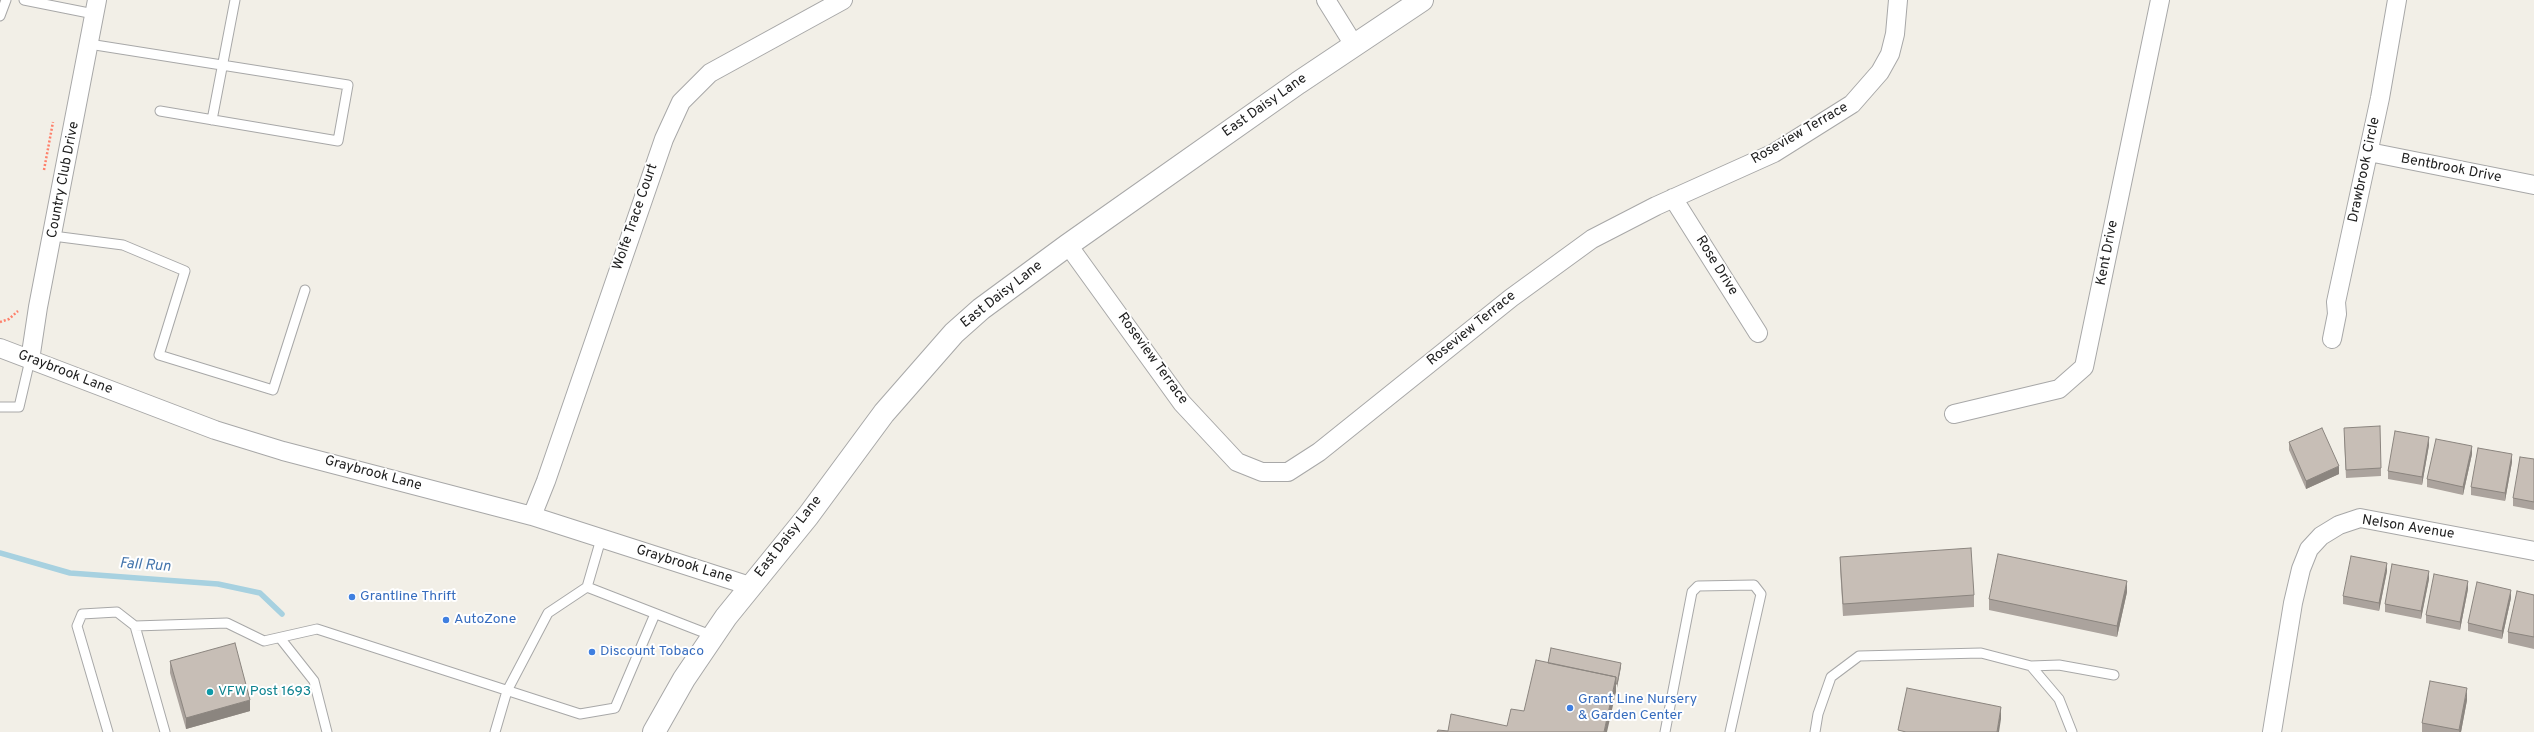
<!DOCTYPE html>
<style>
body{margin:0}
canvas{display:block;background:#f2efe7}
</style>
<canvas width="2534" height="732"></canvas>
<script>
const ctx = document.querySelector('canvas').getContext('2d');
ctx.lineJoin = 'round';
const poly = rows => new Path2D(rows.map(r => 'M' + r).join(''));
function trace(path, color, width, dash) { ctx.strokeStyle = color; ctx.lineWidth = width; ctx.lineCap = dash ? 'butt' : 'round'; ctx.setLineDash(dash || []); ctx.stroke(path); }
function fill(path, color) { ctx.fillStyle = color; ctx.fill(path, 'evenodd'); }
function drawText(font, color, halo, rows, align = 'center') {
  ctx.font = font + ' Overpass,sans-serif'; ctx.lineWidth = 4; ctx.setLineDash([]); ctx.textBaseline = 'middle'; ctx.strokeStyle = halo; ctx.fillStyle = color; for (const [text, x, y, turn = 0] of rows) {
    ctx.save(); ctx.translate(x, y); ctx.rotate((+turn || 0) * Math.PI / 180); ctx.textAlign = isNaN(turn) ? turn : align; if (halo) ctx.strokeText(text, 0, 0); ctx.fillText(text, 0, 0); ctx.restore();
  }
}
const stream = poly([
 [0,553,70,573,218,584,260,593,282,614]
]);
const path = poly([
 [44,170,53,122],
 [0,322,9,319,18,311]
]);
const service = poly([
 [24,0,94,14],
 [0,16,6,0],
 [89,44,348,85,338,141,160,111],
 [212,120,235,0],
 [53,236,123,245,185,271,159,355,273,390,305,290],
 [0,407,19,407,30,360],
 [601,539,587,587,713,636],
 [280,638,314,681,327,732],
 [2031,666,2059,665,2114,675],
 [108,732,77,626,82,614,117,612,135,626],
 [165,732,135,626,227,623,264,641,317,629,580,714,615,708,655,614],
 [495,732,507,691,548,613,587,587],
 [1665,732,1692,592,1698,586,1754,585,1761,594,1730,732],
 [1815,732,1818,714,1831,677,1859,656,1981,653,2031,666,2059,699,2072,732]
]);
const minor = poly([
 [1326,0,1354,45],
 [2369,152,2534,185],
 [1673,198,1758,333],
 [1068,245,1182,403,1237,462,1262,472,1288,472,1319,452,1511,298,1592,239,1656,206,1774,153,1852,104,1880,72,1890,54,1895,34,1898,0],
 [2332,339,2337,314,2336,302,2380,98,2397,0],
 [0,348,215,430,283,451,532,516,750,586],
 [30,360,38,307,97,0],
 [1954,414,2059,389,2084,367,2160,0],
 [532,516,546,481,664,139,681,102,710,73,843,0],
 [2272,732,2293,603,2301,569,2309,549,2321,536,2339,525,2360,518,2534,551]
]);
const tertiary = poly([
 [654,732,684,679,726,617,808,516,884,413,954,333,981,309,1068,245,1298,83,1422,0]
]);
const wall = poly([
 [2344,436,2381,468,2381,476,2346,478],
 [2289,442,2339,474,2306,489,2289,450],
 [2429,445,2422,485,2388,479,2388,471],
 [2472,454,2463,495,2427,487,2427,479],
 [2534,459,2534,510,2513,506,2513,498],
 [2512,462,2505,501,2471,495,2471,487],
 [1840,557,1974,595,1974,607,1843,616,1840,568],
 [2387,571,2379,611,2343,604,2343,596],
 [2429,579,2421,619,2385,612,2385,604],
 [2468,589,2460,630,2426,623,2426,615],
 [2127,592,2117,637,1989,610,1989,599],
 [2534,595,2534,649,2508,643,2508,632],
 [2511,598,2502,639,2468,631,2468,623],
 [170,661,250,711,186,729,170,673],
 [2467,700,2461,732,2422,732,2422,723]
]);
const shadedWall = poly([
 [2429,437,2429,445,2422,485,2422,477],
 [2472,446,2472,454,2463,495,2463,487],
 [2512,454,2512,462,2505,501,2505,493],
 [2339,466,2339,474,2306,489,2306,481],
 [2387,563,2387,571,2379,611,2379,603],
 [2429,571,2429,579,2421,619,2421,611],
 [2127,581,2127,592,2117,637,2117,626],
 [2468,581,2468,589,2460,630,2460,622],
 [2511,590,2511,598,2502,639,2502,631],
 [1621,663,1621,667,1617,688,1617,684],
 [1616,677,1616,692,1607,732,1604,732],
 [2467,688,2467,700,2461,732,2459,732],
 [250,700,250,711,186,729,186,718],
 [2001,707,2001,719,1999,732,1997,732]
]);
const building = poly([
 [2380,426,2381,468,2346,470,2344,428,2380,426],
 [2322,428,2339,466,2306,481,2289,442,2322,428],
 [2395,431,2429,437,2422,477,2388,471,2395,431],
 [2436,439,2472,446,2463,487,2427,479,2436,439],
 [2478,448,2512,454,2505,493,2471,487,2478,448],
 [2520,457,2534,459,2534,502,2513,498,2520,457],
 [1971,548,1974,595,1843,604,1840,557,1971,548],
 [1998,554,2127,581,2117,626,1989,599,1998,554],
 [2351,556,2387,563,2379,603,2343,596,2351,556],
 [2392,564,2429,571,2421,611,2385,604,2392,564],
 [2434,574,2468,581,2460,622,2426,615,2434,574],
 [2477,582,2511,590,2502,631,2468,623,2477,582],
 [2517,591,2534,595,2534,637,2508,632,2517,591],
 [235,643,250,700,186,718,170,661,235,643],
 [1551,648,1621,663,1617,684,1616,684,1616,677,1548,663,1551,648],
 [1536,660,1616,677,1604,732,1437,732,1438,730,1448,731,1451,714,1507,726,1511,709,1524,711,1536,660],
 [2430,681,2467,688,2459,730,2422,723,2430,681],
 [1907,688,2001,707,1997,732,1906,732,1898,730,1907,688]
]);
const markers = [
 [352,597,4,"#3f7fe0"],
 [446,620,4,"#3f7fe0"],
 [592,652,4,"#3f7fe0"],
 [210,692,4,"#0f9aa8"],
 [1570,708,4,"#3f7fe0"]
];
const streetNames = [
 ["East Daisy Lane",1265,106,-35],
 ["Roseview Terrace",1800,134,-30],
 ["Bentbrook Drive",2451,169,11],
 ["Drawbrook Circle",2365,170,-78],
 ["Country Club Drive",64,180,-79],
 ["Wolfe Trace Court",636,217,-71],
 ["Kent Drive",2108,253,-79],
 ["Rose Drive",1716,266,58],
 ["East Daisy Lane",1002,295,-38],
 ["Roseview Terrace",1472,329,-39],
 ["Roseview Terrace",1152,359,54],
 ["Graybrook Lane",65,373,21],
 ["Graybrook Lane",373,474,15],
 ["Nelson Avenue",2408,528,9],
 ["East Daisy Lane",789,537,-52],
 ["Graybrook Lane",684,565,17]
];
const shopNames = [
 ["Grantline Thrift",360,597],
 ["AutoZone",454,620],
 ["Discount Tobaco",600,652],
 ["Grant Line Nursery",1578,700],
 ["& Garden Center",1578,716]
];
const cultureNames = [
 ["VFW Post 1693",218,692]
];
const waterNames = [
 ["Fall Run",145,566,4]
];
trace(stream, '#a7d1e0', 5.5);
trace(service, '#a8a8a8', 11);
trace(minor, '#a8a8a8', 20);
trace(tertiary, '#a8a8a8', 24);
trace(path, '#fe806b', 2.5, [2, 2]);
trace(service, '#fff', 9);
trace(minor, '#fff', 18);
trace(tertiary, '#fff', 22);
fill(wall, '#aba39d');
fill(shadedWall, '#8b857f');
fill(building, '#c7beb6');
trace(building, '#8b857f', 1);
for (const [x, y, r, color] of markers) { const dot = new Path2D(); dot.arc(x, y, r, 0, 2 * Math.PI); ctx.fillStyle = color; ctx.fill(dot); trace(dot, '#fff', 1.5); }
drawText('14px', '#212121', '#fff', streetNames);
drawText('14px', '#366cbe', '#fff', shopNames, 'left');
drawText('14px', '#0d838f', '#fff', cultureNames, 'left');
drawText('italic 15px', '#4676ad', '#fff', waterNames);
</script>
